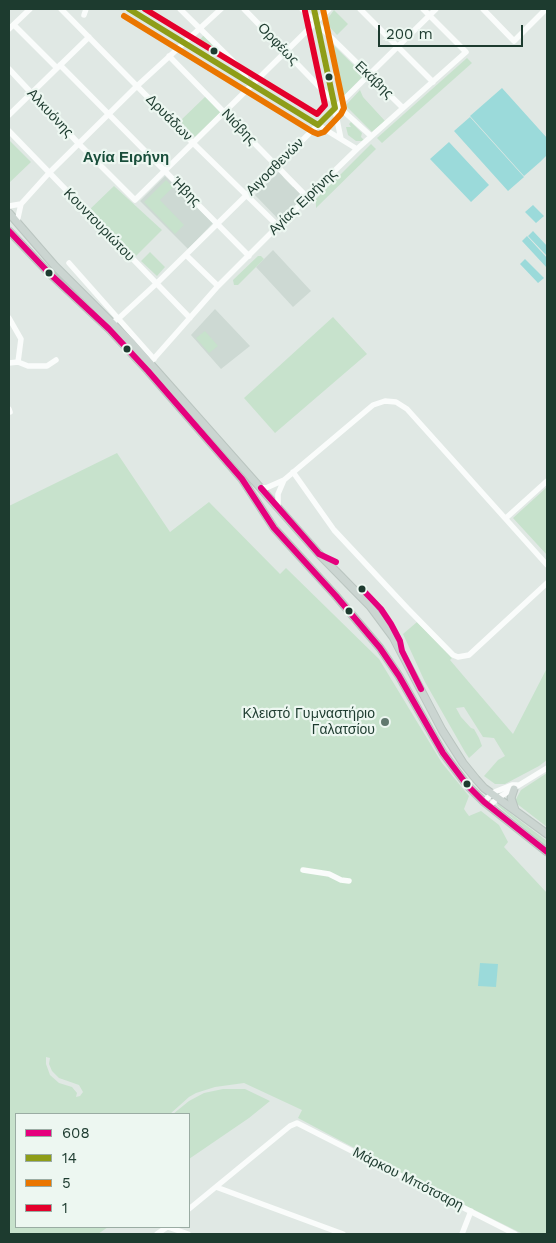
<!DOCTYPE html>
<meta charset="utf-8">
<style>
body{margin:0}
#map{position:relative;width:556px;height:1243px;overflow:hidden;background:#e0e8e4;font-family:"Work Sans",sans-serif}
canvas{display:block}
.frame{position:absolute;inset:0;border:10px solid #1d3b2f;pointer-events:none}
.legend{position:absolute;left:15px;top:1113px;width:175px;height:115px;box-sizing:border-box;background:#edf7f1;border:1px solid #9aaca3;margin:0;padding:6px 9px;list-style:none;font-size:15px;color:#1d3b2f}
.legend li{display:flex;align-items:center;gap:10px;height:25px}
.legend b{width:25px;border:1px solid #9aaca3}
.scale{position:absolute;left:378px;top:25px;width:145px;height:22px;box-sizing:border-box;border:2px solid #1d3b2f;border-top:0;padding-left:6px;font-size:15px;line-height:18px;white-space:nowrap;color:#1d3b2f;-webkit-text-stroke:4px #edf7f1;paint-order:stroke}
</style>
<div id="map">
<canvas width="556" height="1243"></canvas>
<div class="frame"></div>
<ul class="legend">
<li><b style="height:6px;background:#e5007d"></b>608</li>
<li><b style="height:6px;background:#8e9d18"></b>14</li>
<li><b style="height:6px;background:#ea7600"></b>5</li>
<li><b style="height:6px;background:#e4002b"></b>1</li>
</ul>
<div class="scale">200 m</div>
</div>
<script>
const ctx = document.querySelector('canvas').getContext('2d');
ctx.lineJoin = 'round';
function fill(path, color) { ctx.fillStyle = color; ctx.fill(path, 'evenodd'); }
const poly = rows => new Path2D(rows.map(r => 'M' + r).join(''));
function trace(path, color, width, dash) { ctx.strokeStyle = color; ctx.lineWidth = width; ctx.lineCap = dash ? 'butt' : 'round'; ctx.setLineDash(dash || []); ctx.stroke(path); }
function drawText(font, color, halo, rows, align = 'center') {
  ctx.font = font + ' "Work Sans",sans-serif'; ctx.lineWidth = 4.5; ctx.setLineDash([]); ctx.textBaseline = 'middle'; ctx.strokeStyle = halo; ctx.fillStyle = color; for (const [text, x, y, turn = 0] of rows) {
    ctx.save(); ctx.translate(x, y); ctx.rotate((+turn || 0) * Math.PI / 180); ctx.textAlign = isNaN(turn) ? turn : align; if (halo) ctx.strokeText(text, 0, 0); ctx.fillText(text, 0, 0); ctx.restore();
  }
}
const built = poly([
 [280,171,284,178,293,187,294,186,305,198,281,222,255,195],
 [165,176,213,223,188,249,140,201],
 [273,250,311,291,293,307,256,267],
 [215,309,250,346,221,369,191,335]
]);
const green = poly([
 [334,10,348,24,337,35,325,22],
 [203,36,204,36,234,66,197,43],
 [329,41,364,75,342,98,340,97],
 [467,58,472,63,382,143,377,138],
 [360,90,363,97,385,121,372,132,347,107,346,105],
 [206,96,221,112,195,137,180,121],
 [351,122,362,133,361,137,364,140,362,141,356,141,348,135,346,127,351,127,349,124],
 [9,140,31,162,9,183],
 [371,144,376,149,316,208,316,199],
 [166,180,173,187,160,200,184,225,175,234,144,202],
 [114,186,162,230,135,257,88,211],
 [150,252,165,267,157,276,141,261],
 [258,256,261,256,264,259,238,285,234,285,233,280],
 [333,317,367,354,275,433,244,398],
 [205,331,218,346,209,353,196,338],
 [117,453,170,532,209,502,280,574,286,568,379,659,442,763,469,796,464,809,466,812,469,816,481,811,499,825,508,842,504,847,547,893,547,1234,523,1234,422,1184,298,1118,302,1110,244,1083,215,1087,196,1093,189,1097,170,1114,16,1114,16,1227,108,1227,98,1234,9,1234,9,506],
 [46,1057,50,1058,49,1064,52,1071,59,1078,79,1085,83,1092,80,1096,76,1097,77,1093,72,1087,59,1083,50,1075,46,1064],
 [547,487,547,555,513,518],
 [417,622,452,658,450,660,513,734,547,668,547,760,539,766,505,784,495,784,484,776,498,760,505,756,494,738,483,737,464,707,456,708,461,717,471,728,474,729,479,738,482,746,469,758,465,752,425,682,403,634],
 [547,773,547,827,516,803,516,799,521,790],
 [498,804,547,841,547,847,497,805],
 [223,1089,245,1089,270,1101,249,1118,189,1159,189,1114,173,1114,189,1101,204,1093]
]);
const water = poly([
 [502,88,547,138,547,155,540,162,486,102],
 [486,102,540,162,524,176,470,116],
 [470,117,524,177,508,191,454,131],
 [449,142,489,185,471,202,430,159],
 [533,205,544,216,536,223,525,212],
 [533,231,547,246,547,256,528,236],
 [527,236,547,258,547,268,522,241],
 [525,259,544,278,538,283,520,264],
 [480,963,498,964,496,987,478,986]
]);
const minor = poly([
 [61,9,193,143,278,226],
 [129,9,357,149],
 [180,9,238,66,244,73,247,82],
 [244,9,333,101],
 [302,9,403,108],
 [314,9,341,139],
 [360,9,433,82],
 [483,9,514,41,546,9],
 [84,15,86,9],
 [14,25,57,68],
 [9,29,30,9],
 [169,56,308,198],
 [60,65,249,256],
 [9,69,79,144,135,200,329,9],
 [335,108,341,109,371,136],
 [9,115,89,37],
 [9,131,190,318],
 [9,206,21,204],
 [17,222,21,204,49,173,137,86,221,9],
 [186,255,218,286],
 [69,263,154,359],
 [9,318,21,339,18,362,9,363],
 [113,322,118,319,156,284,436,9],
 [18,362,28,366,47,366,56,360],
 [150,363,218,286,278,226,357,149,466,52,423,9],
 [9,409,10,412],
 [293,472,334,530,407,608,453,655,458,657,469,655,547,583],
 [260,487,266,488,284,480,373,405,385,401,396,402,407,409,547,565],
 [278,508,278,494,284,480],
 [506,518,547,481],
 [484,802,492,793,512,785,517,785],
 [489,806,498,798,547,768],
 [303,870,329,874,341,880,349,881],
 [216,1187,343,1234],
 [189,1209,290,1126,297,1123,515,1234],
 [168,1227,188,1234],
 [157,1234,167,1227],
 [462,1234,471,1211]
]);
const major = poly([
 [9,213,55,266,132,343,319,554,370,606,393,637,442,730,463,763,476,779,484,788,547,834],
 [9,231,49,273,109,329,148,371,242,479,274,528,336,596,380,648,399,676,443,753,467,785,484,802,547,852],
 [514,789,511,798,515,810]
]);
const bus1 = poly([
 [9,231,49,273,109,329,148,371,242,479,274,528,336,596,380,648,399,676,443,753,467,785,484,802,547,852],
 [261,488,319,554,336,562],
 [362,589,381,609,391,624,400,641,402,651,421,689]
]);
const bus2 = poly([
 [129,9,318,125,335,108,314,9]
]);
const bus3 = poly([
 [124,16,313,132,318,134,324,132,341,114,344,108,323,9]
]);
const bus4 = poly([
 [145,9,317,114,325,105,305,11]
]);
const markers = [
 [214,51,4.5,"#1d3b2f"],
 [329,77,4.5,"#1d3b2f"],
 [49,273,4.5,"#1d3b2f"],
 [127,349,4.5,"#1d3b2f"],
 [362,589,4.5,"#1d3b2f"],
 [349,611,4.5,"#1d3b2f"],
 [385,722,5,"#61786e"],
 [467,784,4.5,"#1d3b2f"]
];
const streetNames = [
 ["Ορφέως",278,44,46],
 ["Εκάβης",374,80,44],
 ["Αλκυόνης",50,113,47],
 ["Δρυάδων",169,118,45],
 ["Νιόβης",239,127,46],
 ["Αιγοσθενών",275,167,-45],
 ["Ήβης",186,192,45],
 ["Αγίας Ειρήνης",303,202,-44],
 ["Κουντουριώτου",99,225,46],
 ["Μάρκου Μπότσαρη",408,1179,27]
];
const poiNames = [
 ["Κλειστό Γυμναστήριο",375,714],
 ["Γαλατσίου",375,730]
];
const neighbourhoodNames = [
 ["Αγία Ειρήνη",126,158]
];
fill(built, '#cdd9d3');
fill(green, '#c7e2cc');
fill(water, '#9bdada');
trace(major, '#bac5c0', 9);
trace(minor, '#fafcfb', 5.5);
trace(major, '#cbd5d1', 7);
trace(bus1, '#e5007d', 6);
trace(bus2, '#8e9d18', 6);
trace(bus3, '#ea7600', 6);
trace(bus4, '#e4002b', 6);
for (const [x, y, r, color] of markers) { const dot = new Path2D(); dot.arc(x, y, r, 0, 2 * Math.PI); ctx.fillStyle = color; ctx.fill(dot); trace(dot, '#edf7f1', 2); }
drawText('14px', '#1d3b2f', '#edf7f1', streetNames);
drawText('14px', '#1d3b2f', '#edf7f1', poiNames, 'right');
drawText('bold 15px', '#184e3a', '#edf7f1', neighbourhoodNames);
</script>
